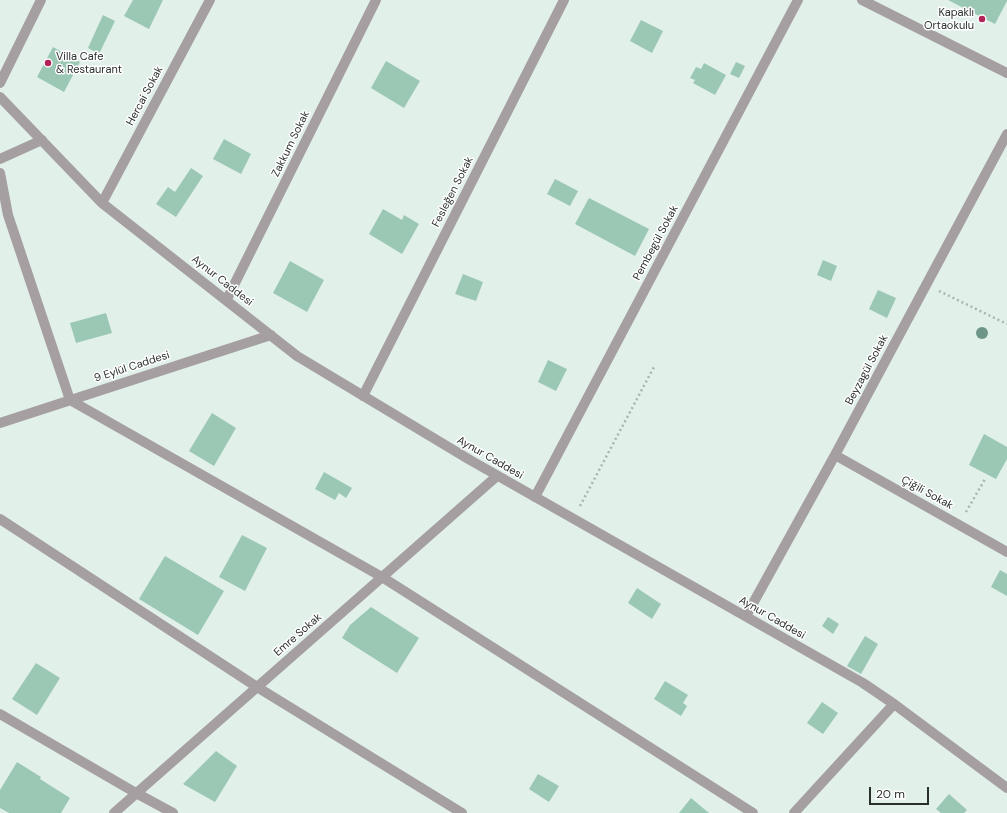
<!DOCTYPE html>
<meta charset="utf-8">
<style>
body{margin:0}
#map{position:relative;width:1007px;height:813px;overflow:hidden;background:#e1f0e9;font-family:"DM Sans",sans-serif}
canvas{display:block}
.scale{position:absolute;left:869px;top:787px;width:60px;height:18px;box-sizing:border-box;border:2px solid #2a2f2d;border-top:0;padding-left:5px;font-size:12px;line-height:14px;white-space:nowrap;color:#2a2f2d;-webkit-text-stroke:3px #fff;paint-order:stroke}
</style>
<div id="map">
<canvas width="1007" height="813"></canvas>
<div class="scale">20 m</div>
</div>
<script>
const ctx = document.querySelector('canvas').getContext('2d');
ctx.lineJoin = 'round';
function fill(path, color) { ctx.fillStyle = color; ctx.fill(path, 'evenodd'); }
const poly = rows => new Path2D(rows.map(r => 'M' + r).join(''));
function trace(path, color, width, dash) { ctx.strokeStyle = color; ctx.lineWidth = width; ctx.lineCap = dash ? 'butt' : 'round'; ctx.setLineDash(dash || []); ctx.stroke(path); }
function drawText(font, color, halo, rows, align = 'center') {
  ctx.font = font + ' "DM Sans",sans-serif'; ctx.lineWidth = 3; ctx.setLineDash([]); ctx.textBaseline = 'middle'; ctx.strokeStyle = halo; ctx.fillStyle = color; for (const [text, x, y, turn = 0] of rows) {
    ctx.save(); ctx.translate(x, y); ctx.rotate((+turn || 0) * Math.PI / 180); ctx.textAlign = isNaN(turn) ? turn : align; if (halo) ctx.strokeText(text, 0, 0); ctx.fillText(text, 0, 0); ctx.restore();
  }
}
const building = poly([
 [133,0,163,0,149,29,124,16],
 [948,0,1007,0,1007,1,995,24],
 [103,15,115,21,99,54,88,48],
 [641,20,663,31,652,53,630,41],
 [53,47,80,62,64,92,37,77],
 [386,61,420,81,404,108,371,88],
 [736,62,745,66,739,78,730,74],
 [704,63,726,75,715,95,693,83,695,80,690,78,696,67,701,69],
 [224,139,251,154,241,174,213,159],
 [191,168,203,176,176,217,156,204,168,187,175,192],
 [555,179,578,191,570,206,547,194],
 [589,198,649,229,635,256,575,224],
 [383,209,402,220,404,215,419,224,402,254,369,234],
 [823,260,837,266,831,281,817,275],
 [290,261,324,280,307,312,273,293],
 [463,274,483,282,476,301,455,294],
 [878,290,896,298,887,318,869,309],
 [106,313,112,333,76,343,70,323],
 [548,360,567,369,556,391,538,382],
 [212,413,236,428,214,466,189,451],
 [984,434,1007,447,1007,459,996,479,969,465],
 [324,472,352,488,346,498,339,493,335,500,315,489],
 [242,535,267,548,245,591,219,577],
 [165,556,224,591,198,635,139,599],
 [1000,570,1007,574,1007,596,991,587],
 [637,588,661,604,652,619,628,603],
 [371,607,419,638,397,673,342,638,350,625],
 [828,617,839,624,833,634,822,626],
 [865,636,878,644,861,674,847,666],
 [36,663,60,678,37,715,12,699],
 [665,681,688,695,683,703,687,706,681,716,654,699],
 [822,702,838,713,823,734,807,723],
 [216,751,237,766,215,802,183,784],
 [17,762,41,777,40,779,70,798,61,813,9,813,0,808,0,790],
 [538,774,559,786,549,802,529,789],
 [949,794,967,810,964,813,941,813,936,809],
 [691,798,709,813,679,813]
]);
const path = poly([
 [939,291,1007,324],
 [580,506,655,365],
 [966,512,985,479]
]);
const minor = poly([
 [862,0,1007,73],
 [0,83,41,0],
 [0,97,102,203,297,356,470,460,863,683,894,704,1007,788],
 [0,159,42,140],
 [0,173,8,215,70,400,382,577,753,813],
 [102,203,210,0],
 [227,299,376,0],
 [363,396,564,0],
 [0,423,271,335],
 [835,455,1007,552],
 [535,497,798,0],
 [0,519,257,687,462,813],
 [746,616,835,455,1007,134],
 [0,714,136,793,173,813],
 [114,813,497,476],
 [794,813,894,704]
]);
const trees = [
 [982,333]
];
const markers = [
 [982,19,4,"#b22358"],
 [48,63,4,"#b22358"]
];
const poiNames = [
 ["Kapaklı",974,13],
 ["Ortaokulu",974,26],
 ["Villa Cafe",56,57,"left"],
 ["& Restaurant",56,70,"left"]
];
const streetNames = [
 ["Hercai Sokak",145,96,-62],
 ["Zakkum Sokak",291,144,-64],
 ["Fesleğen Sokak",453,192,-63],
 ["Pembegül Sokak",656,243,-62],
 ["Aynur Caddesi",222,281,38],
 ["9 Eylül Caddesi",132,367,-18],
 ["Beyzagül Sokak",867,370,-62],
 ["Aynur Caddesi",490,458,30],
 ["Çiğili Sokak",927,493,29],
 ["Aynur Caddesi",772,618,30],
 ["Emre Sokak",298,635,-41]
];
fill(building, '#9bc8b5');
trace(path, '#a9b5b0', 2.5, [2, 3]);
trace(minor, '#a69fa1', 10);
ctx.fillStyle = '#6e9688';
for (const [x, y] of trees) { ctx.beginPath(); ctx.arc(x, y, 6, 0, 2 * Math.PI); ctx.fill(); }
for (const [x, y, r, color] of markers) { const dot = new Path2D(); dot.arc(x, y, r, 0, 2 * Math.PI); ctx.fillStyle = color; ctx.fill(dot); trace(dot, '#fff', 1.5); }
drawText('11px', '#2a2f2d', '#fff', poiNames, 'right');
drawText('11px', '#2a2f2d', '#fff', streetNames);
</script>
